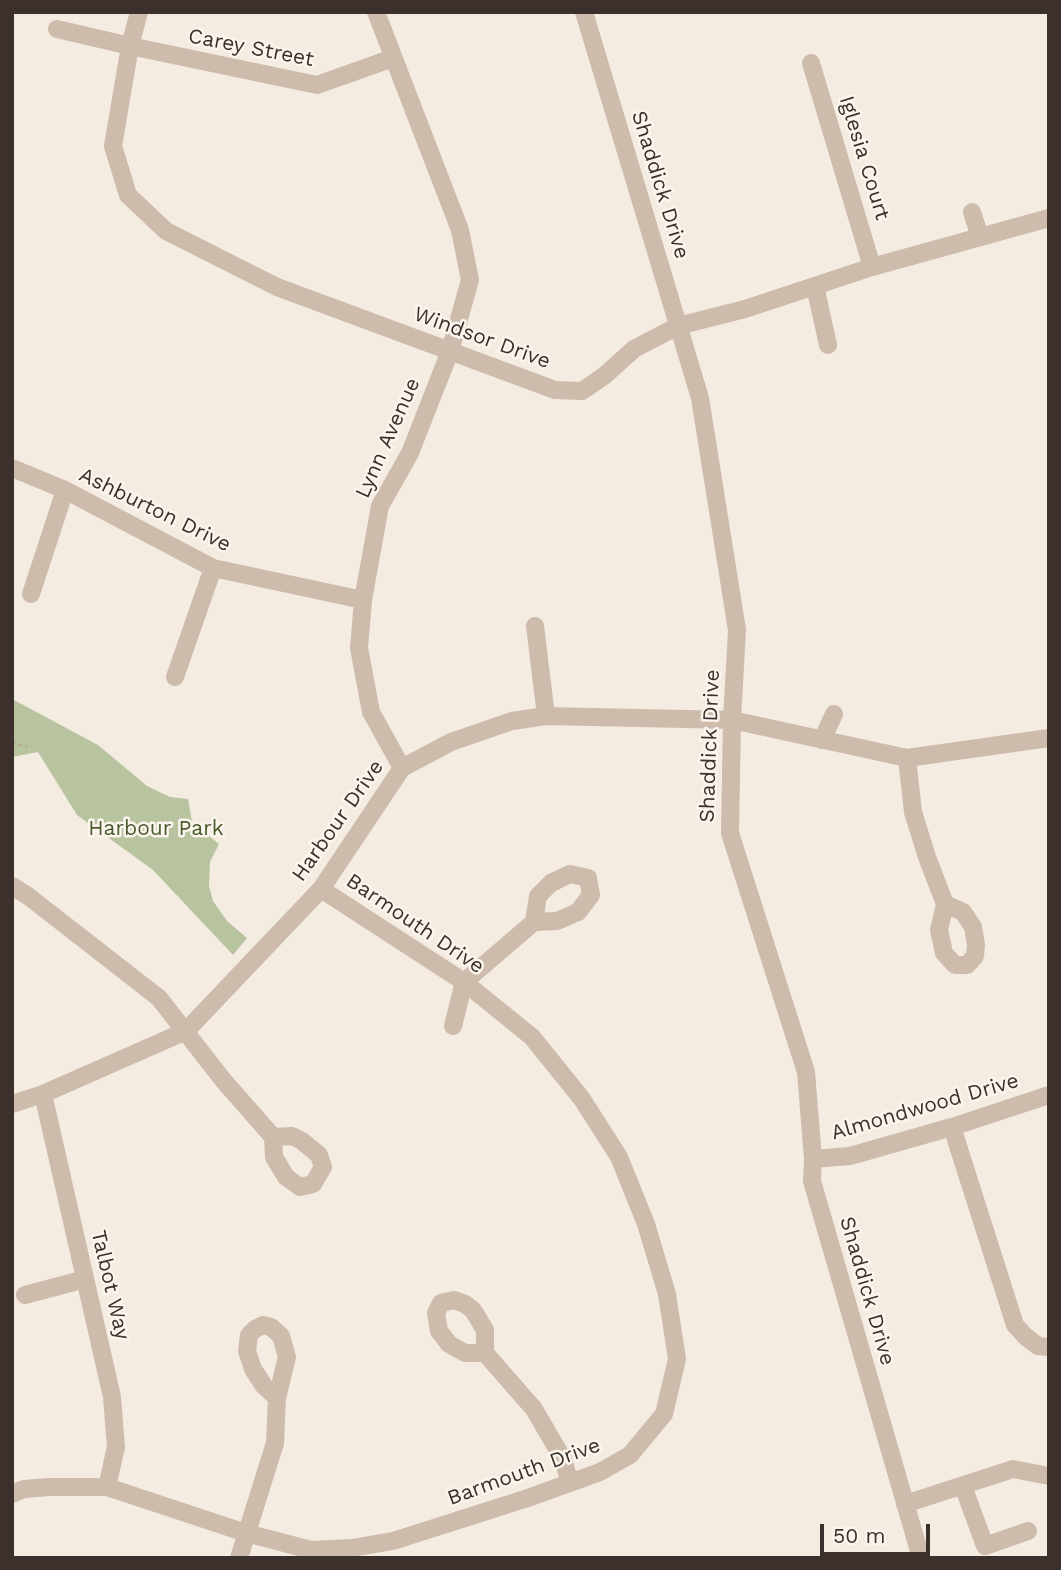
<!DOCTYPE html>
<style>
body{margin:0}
#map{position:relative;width:1061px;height:1570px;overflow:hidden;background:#f4ebe1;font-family:"Work Sans",sans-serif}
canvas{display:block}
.frame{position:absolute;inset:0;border:14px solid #3b302b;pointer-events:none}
.scale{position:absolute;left:820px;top:1524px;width:110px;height:32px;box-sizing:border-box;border:4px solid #3b302b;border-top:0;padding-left:9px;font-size:21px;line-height:24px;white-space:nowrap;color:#3b302b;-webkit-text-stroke:5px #fbf5ee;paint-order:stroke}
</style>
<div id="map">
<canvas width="1061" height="1570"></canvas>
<div class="frame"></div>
<div class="scale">50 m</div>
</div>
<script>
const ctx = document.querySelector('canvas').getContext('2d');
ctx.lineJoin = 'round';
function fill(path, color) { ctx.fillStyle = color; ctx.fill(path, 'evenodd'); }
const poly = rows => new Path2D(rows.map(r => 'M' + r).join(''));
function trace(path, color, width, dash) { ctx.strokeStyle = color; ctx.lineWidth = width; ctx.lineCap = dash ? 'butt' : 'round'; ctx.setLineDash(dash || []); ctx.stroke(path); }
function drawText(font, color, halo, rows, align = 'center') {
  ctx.font = font + ' "Work Sans",sans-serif'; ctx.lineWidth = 5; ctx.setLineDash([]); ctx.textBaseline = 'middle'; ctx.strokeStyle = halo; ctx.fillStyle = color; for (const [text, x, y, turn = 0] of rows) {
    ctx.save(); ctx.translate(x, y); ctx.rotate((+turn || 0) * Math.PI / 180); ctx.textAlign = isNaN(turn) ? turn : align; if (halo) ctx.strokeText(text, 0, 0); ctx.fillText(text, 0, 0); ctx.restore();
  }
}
const green = poly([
 [12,699,98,745,147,786,170,797,188,799,192,822,219,844,210,862,209,886,213,901,227,921,247,938,233,955,153,870,77,815,38,752,12,757]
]);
const path = poly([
 [12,742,27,747]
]);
const minor = poly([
 [139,12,130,46,113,146,128,195,166,231,277,287,555,390,582,391,604,376,634,349,678,326,745,309,872,267,1049,218],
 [376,12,460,230,470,280,450,351,410,453,380,506,363,600,359,648,371,712,402,768],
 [584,12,700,398,737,630,732,720,730,833,806,1072,813,1159,812,1181,921,1558],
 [57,29,130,46,317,85,393,58],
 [811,63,872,267],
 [972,212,980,237],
 [815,286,828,345],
 [12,468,65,490,213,568,363,600],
 [31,594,65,490],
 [535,626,546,716],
 [175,677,213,568],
 [822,740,834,714],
 [907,758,913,812,927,857,945,904],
 [12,886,28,896,159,998,223,1080,273,1137,274,1157,286,1177,300,1187,313,1184,323,1167,319,1155,302,1141,292,1136,273,1137],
 [945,904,963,912,973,927,976,945,975,956,967,965,955,965,944,953,939,930,945,904],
 [453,1026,464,982,534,922,557,921,578,912,591,895,588,878,570,874,551,883,538,896,534,922],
 [43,1094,112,1397,116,1447,107,1487],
 [12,1104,43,1094,186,1031,321,889,402,768,451,742,512,721,546,716,732,720,907,758,1049,738],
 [952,1127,1015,1325,1025,1336,1038,1346,1049,1347],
 [813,1159,850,1156,952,1127,1049,1095],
 [25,1295,85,1279],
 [485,1353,465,1353,449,1344,439,1331,436,1313,441,1303,454,1300,465,1304,473,1310,485,1330,485,1353,534,1409,563,1459,570,1483],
 [963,1486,985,1546,1028,1531],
 [12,1494,24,1489,49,1487,107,1487,246,1533,311,1550,352,1548,393,1541,528,1498,600,1472,630,1455,664,1414,677,1359,667,1294,646,1224,619,1157,582,1099,532,1037,464,982,321,889],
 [905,1504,1013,1469,1049,1476],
 [239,1558,275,1443,277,1398,287,1357,281,1336,271,1327,263,1325,255,1329,249,1335,247,1351,253,1369,264,1386,277,1398]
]);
const streetNames = [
 ["Carey Street",251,48,11],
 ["Iglesia Court",864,158,73],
 ["Shaddick Drive",660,185,73],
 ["Windsor Drive",482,338,20],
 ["Lynn Avenue",388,438,-66],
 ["Ashburton Drive",155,510,26],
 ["Shaddick Drive",710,746,-88],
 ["Harbour Drive",338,821,-55],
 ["Barmouth Drive",415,924,34],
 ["Almondwood Drive",925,1107,-16],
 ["Talbot Way",110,1285,77],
 ["Shaddick Drive",867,1291,74],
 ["Barmouth Drive",524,1472,-20]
];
const parkNames = [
 ["Harbour Park",156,829]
];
fill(green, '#b8c4a0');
trace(path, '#b9a596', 2.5, [3.5, 3.5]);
trace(minor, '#cdbbac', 18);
drawText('21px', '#3b302b', '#fbf5ee', streetNames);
drawText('21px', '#4a5a2e', '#fbf5ee', parkNames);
</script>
